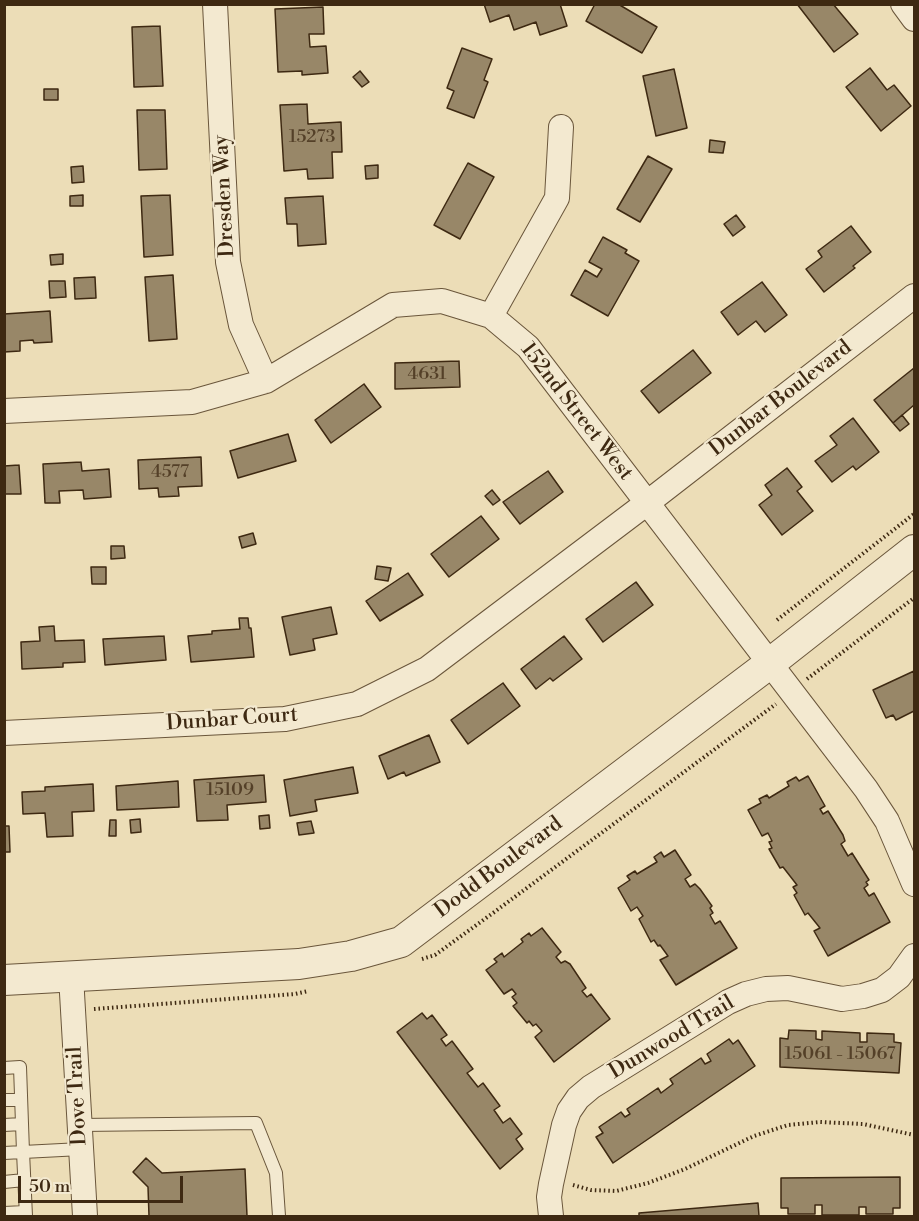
<!DOCTYPE html>
<style>
body{margin:0}
#map{position:relative;width:919px;height:1221px;overflow:hidden;background:#ecddb7;font-family:"Libre Bodoni",serif}
canvas{display:block}
.frame{position:absolute;inset:0;border:6px solid #3e2912;pointer-events:none}
.scale{position:absolute;left:18px;top:1176px;width:165px;height:27px;box-sizing:border-box;border:3px solid #3e2912;border-top:0;padding-left:8px;font-size:18px;line-height:21px;white-space:nowrap;color:#3e2912;-webkit-text-stroke:4px #f3e9d0;paint-order:stroke}
</style>
<div id="map">
<canvas width="919" height="1221"></canvas>
<div class="frame"></div>
<div class="scale">50 m</div>
</div>
<script>
const ctx = document.querySelector('canvas').getContext('2d');
ctx.lineJoin = 'round';
function fill(path, color) { ctx.fillStyle = color; ctx.fill(path, 'evenodd'); }
const poly = rows => new Path2D(rows.map(r => 'M' + r).join(''));
function trace(path, color, width, dash) { ctx.strokeStyle = color; ctx.lineWidth = width; ctx.lineCap = dash ? 'butt' : 'round'; ctx.setLineDash(dash || []); ctx.stroke(path); }
function drawText(font, color, halo, rows, align = 'center') {
  ctx.font = font + ' "Libre Bodoni",serif'; ctx.lineWidth = 4.5; ctx.setLineDash([]); ctx.textBaseline = 'middle'; ctx.strokeStyle = halo; ctx.fillStyle = color; for (const [text, x, y, turn = 0] of rows) {
    ctx.save(); ctx.translate(x, y); ctx.rotate((+turn || 0) * Math.PI / 180); ctx.textAlign = isNaN(turn) ? turn : align; if (halo) ctx.strokeText(text, 0, 0); ctx.fillText(text, 0, 0); ctx.restore();
  }
}
const building = poly([
 [484,4,560,4,567,26,540,35,536,22,514,30,509,15,490,22,484,4],
 [595,4,618,4,657,27,642,53,586,21,595,4],
 [797,4,833,4,858,34,834,52,797,4],
 [323,7,324,34,309,34,310,47,326,46,328,73,302,75,302,71,278,72,275,9,323,7],
 [160,26,163,86,134,87,132,27,160,26],
 [462,48,492,59,484,80,488,82,474,118,447,108,454,91,447,88,462,48],
 [870,68,887,90,894,85,911,106,881,131,846,87,870,68],
 [674,69,687,128,656,136,643,76,674,69],
 [360,71,369,82,362,87,353,77,360,71],
 [44,89,58,89,58,100,44,100,44,89],
 [307,104,308,124,341,122,342,152,332,152,333,178,308,179,307,169,284,171,280,105,307,104],
 [137,110,165,110,167,169,139,170,137,110],
 [710,140,725,142,723,153,709,152,710,140],
 [648,156,672,169,640,222,617,209,648,156],
 [468,163,494,177,460,239,434,225,468,163],
 [378,165,378,178,366,179,365,166,378,165],
 [83,166,84,182,72,183,71,167,83,166],
 [83,195,83,206,70,206,70,196,83,195],
 [170,195,173,255,144,257,141,196,170,195],
 [323,196,326,244,298,246,297,224,287,224,285,198,323,196],
 [736,215,745,227,733,236,724,224,736,215],
 [851,226,871,252,853,266,855,268,824,292,806,269,822,257,818,251,851,226],
 [603,237,627,250,625,253,639,261,608,316,571,295,585,270,597,277,602,269,589,262,603,237],
 [63,254,63,264,51,265,50,255,63,254],
 [173,275,177,339,149,341,145,277,173,275],
 [95,277,96,298,75,299,74,278,95,277],
 [49,281,65,281,66,297,50,298,49,281],
 [762,282,787,315,765,332,756,321,738,335,721,312,762,282],
 [50,311,52,342,34,343,33,340,20,341,20,351,4,352,4,314,50,311],
 [693,350,711,373,659,413,641,391,693,350],
 [459,361,460,387,395,389,395,363,459,361],
 [914,368,914,405,893,423,874,400,914,368],
 [364,384,381,407,331,443,315,420,364,384],
 [902,415,909,424,900,431,893,423,902,415],
 [853,418,879,452,856,470,853,466,832,482,815,461,837,445,830,436,853,418],
 [288,434,296,461,238,478,230,451,288,434],
 [201,457,202,486,178,487,179,496,159,497,158,488,139,489,138,460,201,457],
 [81,462,82,471,109,469,111,497,84,499,83,490,59,491,60,503,45,503,43,464,81,462],
 [19,465,21,494,4,494,4,466,19,465],
 [787,468,802,487,797,491,813,511,782,535,759,505,772,495,765,485,787,468],
 [548,471,563,492,520,524,503,502,548,471],
 [492,490,500,500,493,505,485,496,492,490],
 [481,516,499,539,449,577,431,554,481,516],
 [253,533,256,544,242,548,239,537,253,533],
 [111,546,124,546,125,558,111,559,111,546],
 [377,566,391,568,388,581,375,579,377,566],
 [91,567,106,567,106,584,92,584,91,567],
 [408,573,423,595,380,621,366,601,408,573],
 [636,582,653,605,603,642,586,619,636,582],
 [331,607,337,634,313,639,315,650,290,655,282,617,331,607],
 [239,618,248,618,249,628,251,628,254,657,191,662,188,636,212,634,212,631,240,629,239,618],
 [54,626,55,641,84,640,85,662,63,663,63,667,22,669,21,642,40,641,39,627,54,626],
 [164,636,166,660,105,665,103,639,164,636],
 [564,636,582,659,553,681,550,678,536,689,521,669,564,636],
 [914,671,914,711,896,720,893,715,886,718,873,690,914,671],
 [503,683,520,706,468,744,451,720,503,683],
 [429,735,440,762,406,776,404,772,388,779,379,756,429,735],
 [353,767,358,793,315,800,317,811,290,816,284,780,353,767],
 [264,775,266,802,227,805,228,820,197,821,194,780,264,775],
 [808,776,825,806,820,809,823,814,828,811,843,835,845,841,841,844,848,856,852,853,869,880,866,882,868,885,864,888,869,896,874,893,890,922,828,956,814,931,820,928,808,913,805,915,794,895,797,893,793,887,797,885,783,867,780,868,769,849,772,848,769,842,772,841,768,833,762,836,748,810,761,803,759,799,767,795,769,798,789,786,787,782,796,777,799,781,808,776],
 [178,781,179,807,117,810,116,786,178,781],
 [93,784,94,811,72,812,73,836,47,837,45,813,23,814,22,792,45,791,45,787,93,784],
 [269,815,270,828,260,829,259,816,269,815],
 [140,819,141,832,131,833,130,820,140,819],
 [110,820,116,820,116,836,109,836,110,820],
 [311,821,314,833,299,835,297,823,311,821],
 [4,826,9,826,10,852,4,852,4,826],
 [675,850,691,875,685,879,690,887,695,884,700,889,712,906,710,908,713,913,710,915,715,924,720,921,737,948,676,985,660,960,668,956,660,945,658,946,654,940,651,942,639,919,643,916,637,907,631,911,618,888,630,880,627,876,635,871,637,874,657,862,654,857,661,852,664,857,675,850],
 [542,928,561,952,556,957,561,963,565,961,570,964,586,988,582,991,587,997,591,994,610,1019,554,1062,535,1037,542,1031,536,1024,533,1026,529,1021,527,1023,513,1006,517,1003,512,997,516,994,512,989,504,994,486,970,497,962,494,959,502,953,504,957,523,942,521,939,529,933,531,936,542,928],
 [422,1013,427,1019,432,1015,447,1035,441,1039,446,1046,452,1041,473,1069,467,1073,478,1087,483,1083,500,1106,494,1110,503,1123,510,1118,522,1134,516,1139,523,1149,500,1169,397,1032,422,1013],
 [789,1030,816,1031,816,1039,822,1040,822,1031,860,1033,860,1042,867,1042,867,1033,894,1034,894,1042,901,1043,899,1073,780,1067,780,1038,788,1039,789,1030],
 [729,1039,733,1044,738,1040,755,1066,613,1163,596,1137,603,1133,599,1127,621,1112,625,1117,630,1114,627,1109,658,1088,661,1093,673,1084,670,1079,701,1058,705,1064,711,1061,707,1054,729,1039],
 [146,1158,162,1173,245,1169,247,1216,149,1216,148,1187,133,1172,146,1158],
 [900,1177,900,1208,893,1208,893,1214,866,1214,866,1207,859,1207,859,1215,822,1215,822,1205,815,1205,815,1214,788,1214,788,1208,781,1208,781,1178,900,1177],
 [758,1203,759,1216,639,1216,639,1213,758,1203]
]);
const path = poly([
 [777,620,914,514],
 [807,679,914,598],
 [422,959,435,955,493,913,776,704],
 [94,1009,295,994,308,991],
 [573,1185,591,1190,616,1191,648,1183,685,1169,754,1136,788,1125,820,1122,863,1124,914,1135]
]);
const service = poly([
 [4,1068,20,1067,23,1152,81,1149],
 [4,1100,21,1100],
 [4,1125,22,1124],
 [80,1125,256,1123,276,1173,279,1216],
 [4,1153,23,1152,26,1216],
 [4,1182,24,1180],
 [4,1213,25,1212]
]);
const minor = poly([
 [215,4,228,262,241,325,266,381],
 [903,4,914,19],
 [491,316,557,198,561,127],
 [4,411,192,402,266,381,393,305,442,301,491,316,528,347,866,789,887,821,914,884],
 [4,733,285,719,357,704,427,669,647,503,914,296],
 [71,976,85,1216],
 [551,1216,549,1197,551,1184,564,1125,569,1111,578,1098,591,1087,728,1002,746,994,766,989,788,988,842,999,863,996,882,990,899,977,914,956]
]);
const tertiary = poly([
 [4,980,299,964,351,956,401,942,769,664,914,550]
]);
const numberNames = [
 ["15273",312,138],
 ["4631",427,375],
 ["4577",170,473],
 ["15109",230,791],
 ["15061 - 15067",840,1055]
];
const streetNames = [
 ["Dresden Way",225,196,-93],
 ["Dunbar Boulevard",781,399,-38],
 ["152nd Street West",576,412,52],
 ["Dunbar Court",232,720,-4],
 ["Dodd Boulevard",499,868,-37],
 ["Dunwood Trail",672,1038,-31],
 ["Dove Trail",78,1096,-93]
];
fill(building, '#988768');
trace(building, '#3e2912', 1.5);
trace(service, '#6a563b', 14);
trace(minor, '#6a563b', 26);
trace(tertiary, '#6a563b', 32);
trace(path, '#3e2912', 4, [1.5, 3]);
trace(service, '#f3e9d0', 12);
trace(minor, '#f3e9d0', 24);
trace(tertiary, '#f3e9d0', 30);
drawText('18px', '#544028', null, numberNames);
drawText('21px', '#3e2912', '#f3e9d0', streetNames);
</script>
